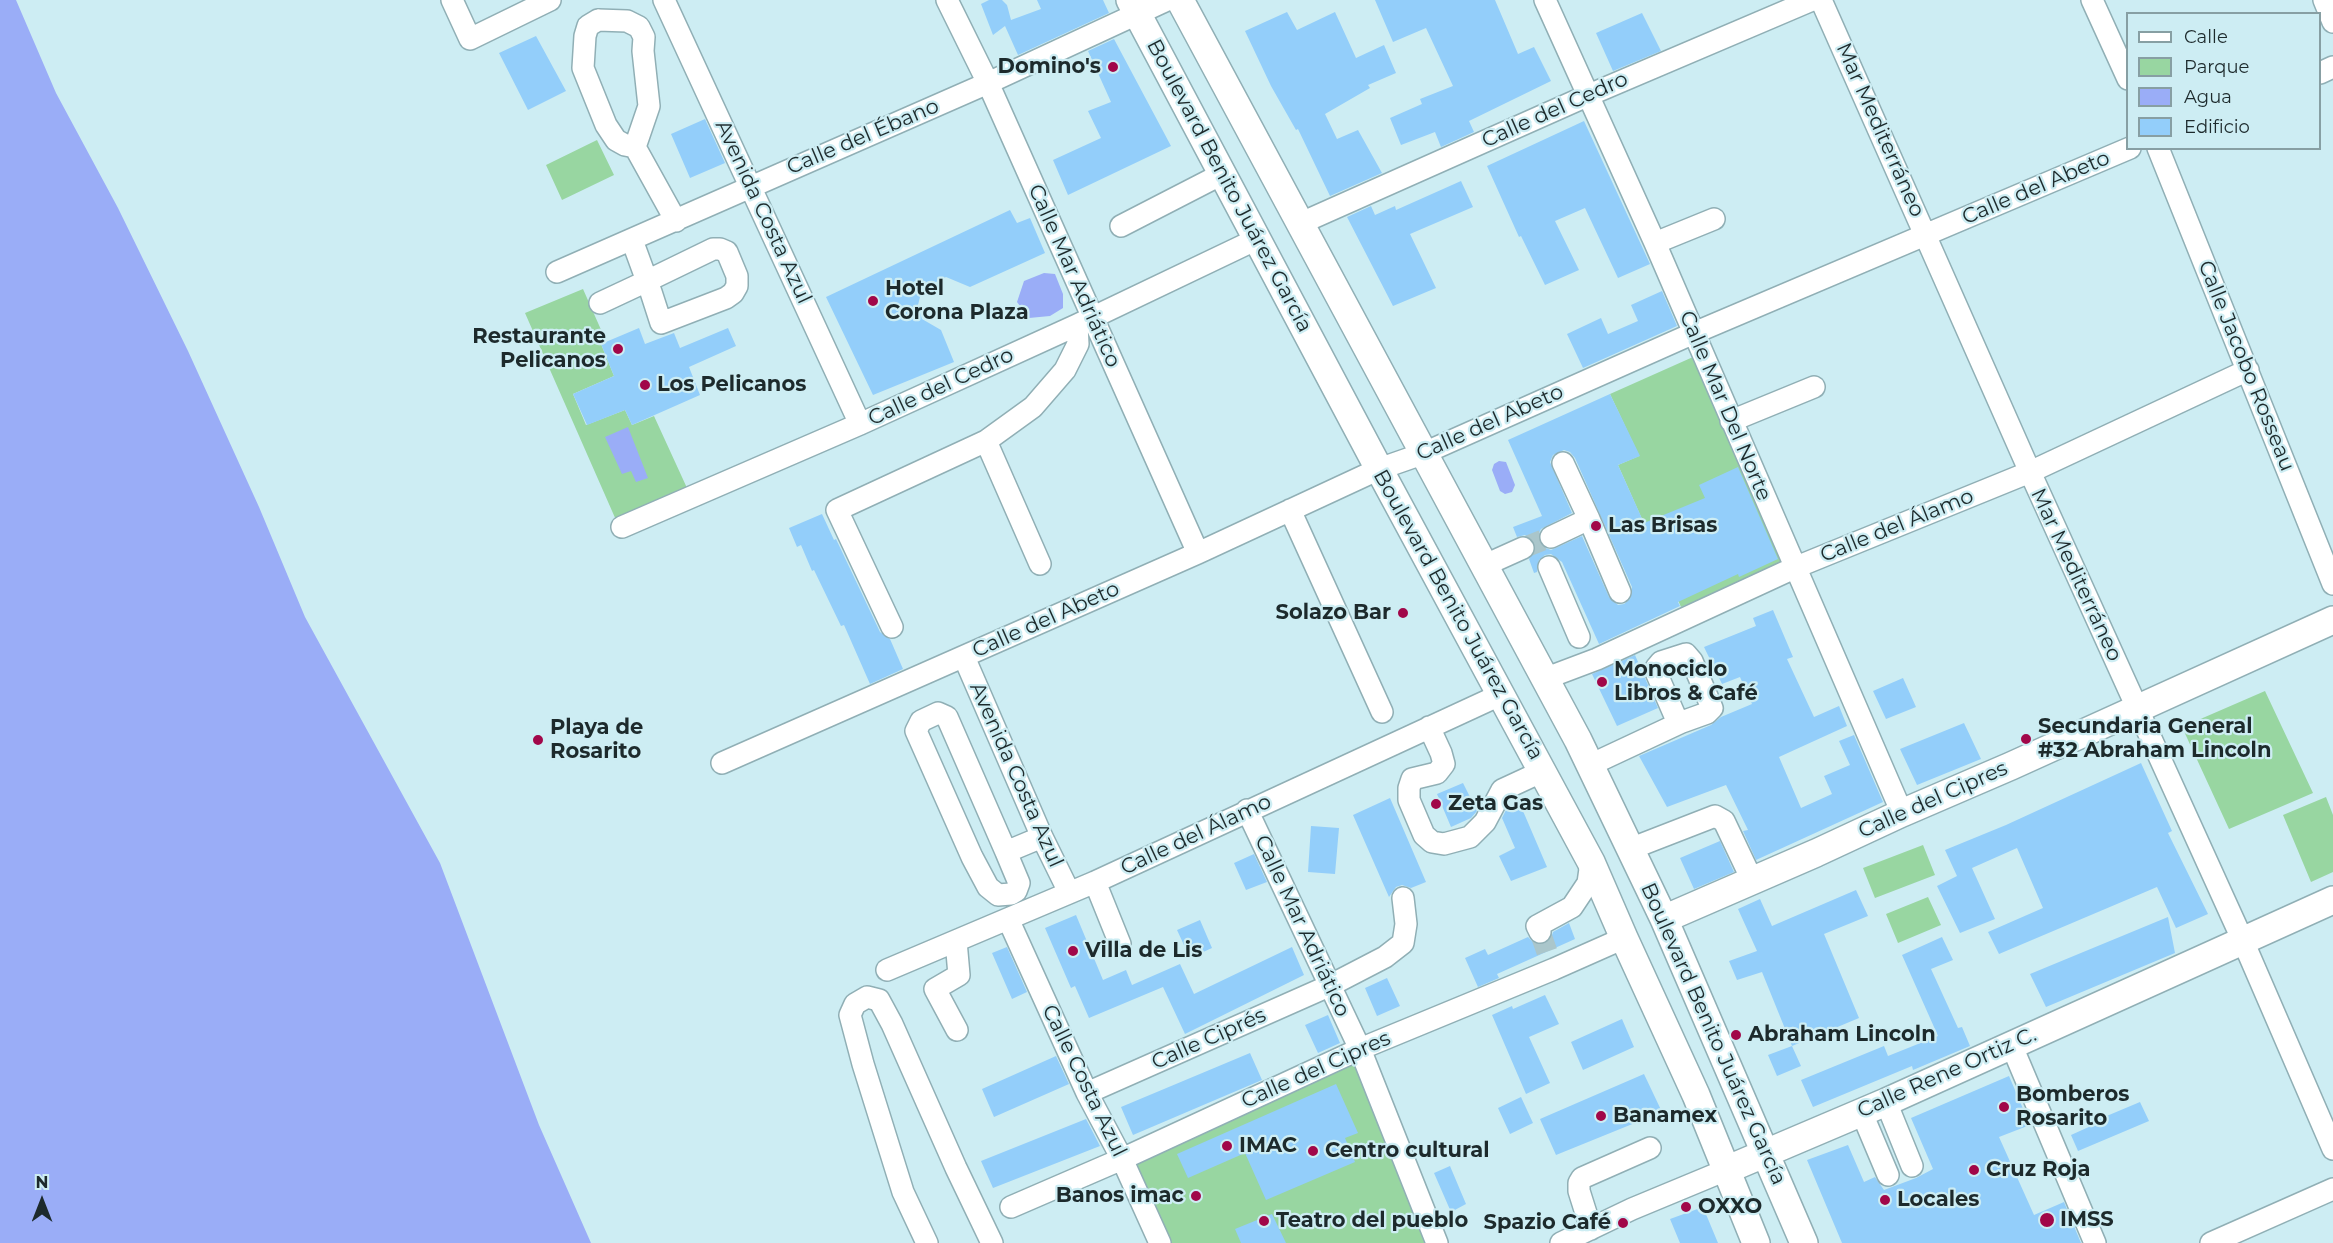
<!DOCTYPE html>
<meta charset="utf-8">
<style>
body{margin:0}
#map{position:relative;width:2333px;height:1243px;overflow:hidden;background:#cdedf3;font-family:Montserrat,sans-serif}
canvas{display:block}
.legend{position:absolute;left:2126px;top:12px;width:195px;height:138px;box-sizing:border-box;background:#cdedf3;border:2px solid #879fa3;margin:0;padding:8px 10px;list-style:none;font-size:18px;color:#1d2a2c}
.legend li{display:flex;align-items:center;gap:12px;height:30px}
.legend b{width:30px;border:2px solid #879fa3}
.north{position:absolute;left:12px;top:1171px;width:60px;height:60px;-webkit-text-stroke:4px #cdedf3;paint-order:stroke;rotate:0deg;font-size:16px;font-weight:700;line-height:24px;text-align:center;color:#1d2a2c}
.north::after{content:'';display:block;margin:auto;width:21px;height:27px;background:#1d2a2c;clip-path:polygon(50% 0,100% 100%,50% 72%,0 100%)}
</style>
<div id="map">
<canvas width="2333" height="1243"></canvas>
<ul class="legend">
<li><b style="height:8px;background:#fff"></b>Calle</li>
<li><b style="height:16px;background:#98d6a1"></b>Parque</li>
<li><b style="height:16px;background:#9aadf7"></b>Agua</li>
<li><b style="height:16px;background:#93cefa"></b>Edificio</li>
</ul>
<div class="north">N</div>
</div>
<script>
const ctx = document.querySelector('canvas').getContext('2d');
ctx.lineJoin = 'round';
function fill(path, color) { ctx.fillStyle = color; ctx.fill(path, 'evenodd'); }
const poly = rows => new Path2D(rows.map(r => 'M' + r).join(''));
function trace(path, color, width, dash) { ctx.strokeStyle = color; ctx.lineWidth = width; ctx.lineCap = dash ? 'butt' : 'round'; ctx.setLineDash(dash || []); ctx.stroke(path); }
function drawText(font, color, halo, rows, align = 'center') {
  ctx.font = font + ' Montserrat,sans-serif'; ctx.lineWidth = 4.5; ctx.setLineDash([]); ctx.textBaseline = 'middle'; ctx.strokeStyle = halo; ctx.fillStyle = color; for (const [text, x, y, turn = 0] of rows) {
    ctx.save(); ctx.translate(x, y); ctx.rotate((+turn || 0) * Math.PI / 180); ctx.textAlign = isNaN(turn) ? turn : align; if (halo) ctx.strokeText(text, 0, 0); ctx.fillText(text, 0, 0); ctx.restore();
  }
}
const green = poly([
 [597,140,614,175,562,200,546,165],
 [583,289,606,341,601,344,614,376,573,394,586,425,625,410,632,425,654,416,687,488,616,520,525,313],
 [1693,357,1784,565,1681,607,1618,465,1639,456,1610,394],
 [2265,691,2313,793,2229,829,2182,727],
 [2326,797,2333,815,2333,872,2311,882,2283,815],
 [1923,845,1935,875,1875,898,1863,868],
 [1928,897,1941,925,1898,943,1886,914],
 [1360,1049,1437,1243,1160,1243,1122,1159]
]);
const water = poly([
 [0,0,16,0,56,93,118,208,188,351,259,507,305,617,440,863,539,1125,591,1243,0,1243],
 [1044,273,1055,274,1063,294,1063,308,1050,316,1029,318,1017,302,1024,281],
 [628,427,648,478,636,482,631,471,622,474,605,437],
 [1499,461,1506,462,1515,485,1512,492,1505,494,1500,491,1492,470,1494,464]
]);
const building = poly([
 [989,0,1002,0,1007,5,1011,20,1041,9,1037,0,1103,0,1109,13,1018,55,1005,26,993,35,981,4],
 [1375,0,1495,0,1518,54,1534,47,1551,81,1469,121,1474,132,1441,147,1435,132,1401,145,1390,118,1422,104,1420,99,1453,86,1426,28,1393,42],
 [1287,12,1297,30,1335,12,1356,58,1384,45,1396,73,1368,85,1370,88,1325,114,1337,139,1358,130,1382,173,1330,196,1298,129,1296,130,1271,86,1245,31],
 [1642,13,1661,51,1613,71,1596,33],
 [536,36,566,91,528,110,499,53],
 [1114,39,1171,146,1068,195,1053,160,1101,138,1088,111,1111,102,1088,51],
 [705,119,725,163,690,178,671,134],
 [1584,121,1650,264,1618,278,1585,208,1555,221,1579,270,1545,285,1521,236,1519,237,1487,166],
 [1461,181,1473,207,1410,234,1436,288,1393,306,1347,217,1371,206,1375,215,1395,206,1396,210],
 [1010,210,1017,223,1030,218,1045,253,970,287,946,277,922,289,918,305,922,319,941,330,954,362,873,395,826,297],
 [1662,291,1677,326,1583,368,1567,334,1601,318,1608,334,1638,321,1631,305],
 [639,328,645,344,674,333,680,348,728,328,736,346,689,367,700,395,632,425,625,410,587,425,573,394,614,376,601,344],
 [1610,394,1640,456,1618,465,1644,523,1705,498,1699,485,1738,467,1778,559,1739,577,1738,574,1678,602,1680,606,1599,644,1562,562,1551,554,1545,555,1539,560,1537,572,1534,573,1529,559,1536,550,1534,542,1525,535,1517,537,1513,527,1542,516,1508,440],
 [1564,450,1570,452,1575,458,1632,587,1630,599,1624,604,1618,605,1609,597,1582,536,1551,550,1543,547,1539,542,1538,535,1541,529,1572,513,1550,462,1553,455],
 [822,514,834,540,836,539,880,632,890,639,903,669,870,684,844,625,841,626,814,570,812,571,801,545,797,547,789,528],
 [1773,610,1793,657,1787,659,1814,717,1839,706,1847,726,1779,757,1801,808,1832,794,1824,776,1850,765,1839,741,1854,735,1883,802,1756,860,1743,831,1748,830,1726,785,1667,807,1639,756,1711,725,1721,717,1752,704,1740,677,1722,684,1704,647,1756,626,1753,618],
 [1635,655,1658,708,1617,726,1592,674],
 [1903,678,1916,707,1886,719,1873,691],
 [1964,723,1981,759,1917,785,1900,749],
 [2141,763,2172,831,2168,833,2208,914,2176,928,2157,887,1999,954,1988,932,2043,908,2017,848,1972,868,1995,919,1960,933,1937,886,1957,876,1945,850,2006,825],
 [1463,783,1477,811,1471,818,1451,827,1437,794],
 [1390,798,1426,882,1411,888,1402,885,1396,887,1389,897,1353,815],
 [1520,804,1547,867,1511,881,1499,856,1515,848,1502,818,1506,810],
 [1311,826,1339,828,1335,874,1308,872],
 [1720,841,1734,872,1694,889,1680,858],
 [1254,854,1267,882,1246,890,1234,863],
 [1856,890,1868,916,1824,934,1859,1018,1792,1046,1762,972,1737,980,1729,961,1757,951,1738,909,1760,899,1772,926],
 [1076,915,1103,980,1126,970,1132,985,1180,964,1194,994,1292,947,1304,975,1185,1034,1163,987,1089,1018,1075,986,1071,988,1045,928],
 [2168,917,2175,953,2046,1007,2030,974],
 [1200,920,1212,948,1190,958,1177,930],
 [1569,923,1575,939,1497,974,1499,978,1478,987,1465,958,1485,949,1488,955,1528,937,1534,943,1545,944,1551,938,1553,932],
 [1942,937,1953,960,1931,969,1958,1028,1962,1027,1970,1046,1913,1070,1912,1066,1813,1107,1801,1080,1884,1046,1888,1056,1938,1036,1902,955],
 [1007,947,1027,992,1012,999,992,953],
 [1387,978,1400,1006,1377,1016,1365,988],
 [1545,995,1559,1024,1529,1037,1550,1083,1526,1094,1492,1015,1512,1006,1513,1009],
 [1328,1015,1340,1043,1318,1053,1305,1025],
 [1622,1019,1634,1047,1583,1070,1571,1042],
 [1792,1046,1801,1066,1777,1076,1768,1055],
 [1250,1053,1262,1080,1133,1135,1121,1107],
 [1056,1056,1069,1084,994,1117,982,1089],
 [1644,1074,1662,1112,1556,1155,1540,1119],
 [2009,1076,2030,1125,1999,1137,2034,1215,2064,1202,2081,1243,1842,1243,1807,1160,1848,1145,1864,1182,1875,1177,1884,1190,1916,1178,1933,1169,1911,1118],
 [1336,1084,1358,1133,1345,1138,1355,1162,1266,1200,1245,1153,1188,1178,1177,1154],
 [1521,1097,1533,1123,1510,1134,1498,1108],
 [2140,1102,2149,1121,2078,1151,2071,1135,2091,1126,2090,1123],
 [1086,1119,1100,1146,993,1188,981,1161],
 [1450,1166,1466,1204,1451,1212,1434,1173],
 [1703,1207,1718,1243,1680,1243,1670,1219],
 [1272,1214,1286,1243,1241,1243,1235,1229]
]);
const minorTunnel = poly([
 [1523,548,1551,537],
 [1540,932,1547,952]
]);
const minor = poly([
 [452,0,470,39,550,0],
 [664,0,860,424],
 [947,0,988,83,1198,553],
 [1545,0,1655,243,1902,813],
 [1821,0,2030,472,2243,941,2333,1149],
 [2092,0,2128,79],
 [2324,0,2333,22],
 [598,20,627,21,639,27,644,37,643,51,649,106,635,147,625,145,616,140,606,125,583,68,585,36,588,26,598,20],
 [2320,73,2333,67],
 [635,147,676,221],
 [2158,148,2333,584],
 [1299,224,1589,95,1812,0],
 [1121,226,1222,174],
 [1655,243,1714,219],
 [557,272,988,83,1167,0],
 [600,303,647,281,713,249,720,249,727,252,737,276,737,286,733,293,726,298,661,323,651,292,647,281,632,240],
 [1731,421,1814,387],
 [986,441,1040,564],
 [1290,510,1382,712],
 [1589,519,1620,592],
 [622,527,860,424,1077,325,1257,239],
 [1551,537,1589,519,1563,463],
 [1483,566,1523,548],
 [1549,567,1579,637],
 [892,627,837,510,986,441,1033,407,1065,370,1078,344,1077,325],
 [964,657,1042,837,1069,892],
 [1544,679,1597,659,1794,568,2030,472,2248,370],
 [1429,727,1441,753,1444,764,1437,773,1412,779,1409,788,1409,800,1424,835,1432,842,1444,844,1470,837,1485,822,1502,790,1543,771],
 [722,763,1198,553,1379,469,1422,454,1694,333,2130,148],
 [1588,766,1682,722,1707,713,1712,708,1692,661,1686,654,1661,662,1656,668,1656,672,1675,716,1682,722],
 [1247,810,1360,1049,1437,1243],
 [1630,849,1715,816,1724,821,1752,880],
 [1006,852,1019,883,1016,891,1011,894,998,895,988,887,972,857,916,731,921,721,938,713,947,717,1006,852,1042,837],
 [1095,882,1120,944],
 [1008,919,1087,1093,1122,1159,1160,1243],
 [1540,932,1537,926,1572,907,1588,883,1591,862],
 [956,941,959,975,935,989,957,1030],
 [887,970,1095,882,1502,694],
 [2011,1044,2095,1243],
 [1087,1093,1331,985,1385,957,1403,943,1406,924,1403,898],
 [1886,1102,1912,1166],
 [1861,1111,1888,1175],
 [1011,1207,1122,1159,1360,1049,1554,969,1624,938],
 [1591,1229,1579,1191,1579,1183,1582,1178,1650,1148],
 [927,1243,903,1192,863,1064,850,1015,855,1004,867,997,879,1000,892,1024,956,1168,992,1243],
 [1561,1243,1632,1209,1726,1170],
 [2211,1243,2333,1189]
]);
const major = poly([
 [1130,0,1379,469,1591,862,1624,938,1696,1095,1756,1243],
 [1180,0,1578,740,1664,919,1804,1243],
 [1664,919,1816,853,1902,813,2011,766,2333,620],
 [1726,1170,1886,1102,2333,900]
]);
const markers = [
 [1113,67,6,"#a10749"],
 [873,301,6,"#a10749"],
 [618,349,6,"#a10749"],
 [645,385,6,"#a10749"],
 [1596,526,6,"#a10749"],
 [1403,613,6,"#a10749"],
 [1602,682,6,"#a10749"],
 [2026,739,6,"#a10749"],
 [538,740,6,"#a10749"],
 [1436,804,6,"#a10749"],
 [1073,951,6,"#a10749"],
 [1736,1035,6,"#a10749"],
 [2004,1107,6,"#a10749"],
 [1601,1116,6,"#a10749"],
 [1227,1146,6,"#a10749"],
 [1313,1151,6,"#a10749"],
 [1974,1170,6,"#a10749"],
 [1196,1196,6,"#a10749"],
 [1885,1200,6,"#a10749"],
 [1686,1207,6,"#a10749"],
 [2047,1220,8,"#a10749"],
 [1264,1221,6,"#a10749"],
 [1623,1223,6,"#a10749"]
];
const poiNames = [
 ["Domino's",1101,67,"right"],
 ["Hotel",885,289],
 ["Corona Plaza",885,313],
 ["Restaurante",606,337,"right"],
 ["Pelicanos",606,361,"right"],
 ["Los Pelicanos",657,385],
 ["Las Brisas",1608,526],
 ["Solazo Bar",1391,613,"right"],
 ["Monociclo",1614,670],
 ["Libros & Café",1614,694],
 ["Secundaria General",2038,727],
 ["#32 Abraham Lincoln",2038,751],
 ["Playa de",550,728],
 ["Rosarito",550,752],
 ["Zeta Gas",1448,804],
 ["Villa de Lis",1085,951],
 ["Abraham Lincoln",1748,1035],
 ["Bomberos",2016,1095],
 ["Rosarito",2016,1119],
 ["Banamex",1613,1116],
 ["IMAC",1239,1146],
 ["Centro cultural",1325,1151],
 ["Cruz Roja",1986,1170],
 ["Banos imac",1184,1196,"right"],
 ["Locales",1897,1200],
 ["OXXO",1698,1207],
 ["IMSS",2060,1220],
 ["Teatro del pueblo",1276,1221],
 ["Spazio Café",1611,1223,"right"]
];
const streetNames = [
 ["Calle del Cedro",1555,110,-24],
 ["Mar Mediterráneo",1880,130,66],
 ["Calle del Ébano",863,137,-23],
 ["Boulevard Benito Juárez García",1229,186,62],
 ["Calle del Abeto",2036,188,-23],
 ["Avenida Costa Azul",763,212,65],
 ["Calle Mar Adriático",1074,276,66],
 ["Calle Jacobo Rosseau",2246,366,68],
 ["Calle del Cedro",941,387,-25],
 ["Calle Mar Del Norte",1725,406,67],
 ["Calle del Abeto",1490,423,-24],
 ["Calle del Álamo",1897,526,-22],
 ["Mar Mediterráneo",2076,575,65],
 ["Boulevard Benito Juárez García",1458,615,61],
 ["Calle del Abeto",1046,620,-24],
 ["Avenida Costa Azul",1016,775,66],
 ["Calle del Cipres",1933,800,-24],
 ["Calle del Álamo",1196,835,-25],
 ["Calle Mar Adriático",1302,926,65],
 ["Boulevard Benito Juárez García",1713,1034,66],
 ["Calle Ciprés",1209,1039,-24],
 ["Calle del Cipres",1316,1070,-24],
 ["Calle Rene Ortiz C.",1947,1073,-24],
 ["Calle Costa Azul",1084,1081,64]
];
fill(green, '#98d6a1');
fill(water, '#9aadf7');
fill(building, '#93cefa');
trace(minorTunnel, '#aac6cb', 21, [21, 10]);
trace(minor, '#90afb5', 24);
trace(major, '#90afb5', 30);
trace(minor, '#fff', 21);
trace(major, '#fff', 27);
for (const [x, y, r, color] of markers) { const dot = new Path2D(); dot.arc(x, y, r, 0, 2 * Math.PI); ctx.fillStyle = color; ctx.fill(dot); trace(dot, '#cdedf3', 2); }
drawText('bold 21px', '#1d2a2c', '#cdedf3', poiNames, 'left');
drawText('21px', '#1d2a2c', '#cdedf3', streetNames);
</script>
